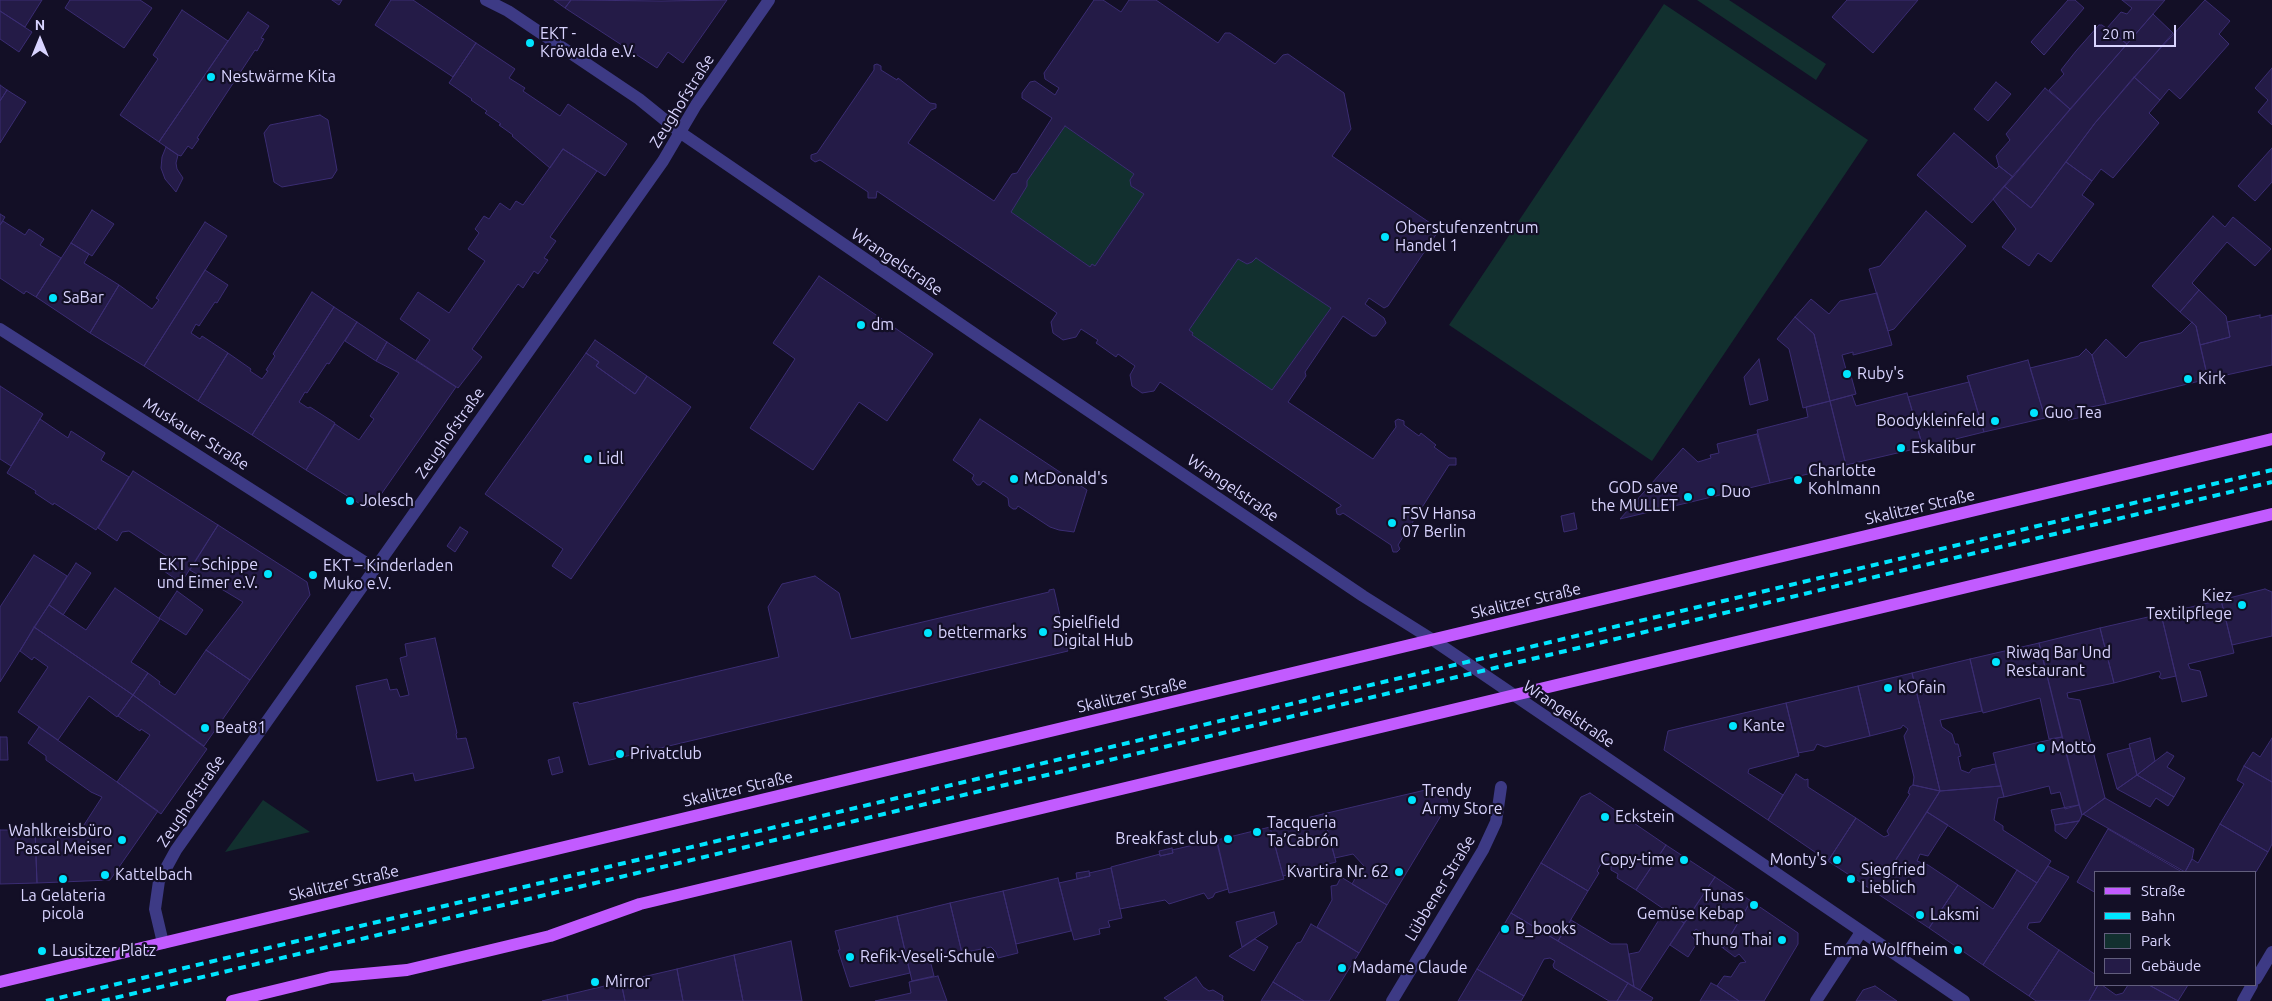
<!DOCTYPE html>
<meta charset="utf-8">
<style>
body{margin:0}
#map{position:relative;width:2272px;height:1001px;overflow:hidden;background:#130f26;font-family:Ubuntu,sans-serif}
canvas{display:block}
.legend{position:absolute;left:2094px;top:871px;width:162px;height:115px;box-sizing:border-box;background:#130f26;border:1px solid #625e7d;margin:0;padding:6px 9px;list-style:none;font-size:15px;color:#d9d4ff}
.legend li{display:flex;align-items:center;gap:10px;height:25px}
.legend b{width:25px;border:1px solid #625e7d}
.north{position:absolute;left:15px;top:15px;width:50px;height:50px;-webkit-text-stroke:4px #130f26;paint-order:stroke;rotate:0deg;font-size:14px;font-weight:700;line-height:20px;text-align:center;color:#d9d4ff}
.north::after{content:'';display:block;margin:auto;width:18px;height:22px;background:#d9d4ff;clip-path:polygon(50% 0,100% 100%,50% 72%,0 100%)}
.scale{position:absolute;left:2094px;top:25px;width:82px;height:22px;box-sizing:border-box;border:2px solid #d9d4ff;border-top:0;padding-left:6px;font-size:15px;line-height:18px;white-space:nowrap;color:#d9d4ff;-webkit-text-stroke:4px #130f26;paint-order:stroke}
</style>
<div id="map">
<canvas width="2272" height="1001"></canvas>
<ul class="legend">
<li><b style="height:6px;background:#c25bff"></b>Straße</li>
<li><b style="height:6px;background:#00e5ff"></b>Bahn</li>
<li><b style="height:14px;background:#12302f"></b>Park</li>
<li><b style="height:14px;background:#241b47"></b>Gebäude</li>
</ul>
<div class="north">N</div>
<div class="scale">20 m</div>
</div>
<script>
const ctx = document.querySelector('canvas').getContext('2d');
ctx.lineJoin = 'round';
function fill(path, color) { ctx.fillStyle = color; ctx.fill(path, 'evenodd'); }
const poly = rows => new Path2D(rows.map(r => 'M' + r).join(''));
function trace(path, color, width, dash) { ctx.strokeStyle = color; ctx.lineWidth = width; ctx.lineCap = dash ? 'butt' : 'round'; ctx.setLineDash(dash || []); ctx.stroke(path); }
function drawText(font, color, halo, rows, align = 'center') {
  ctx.font = font + ' Ubuntu,sans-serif'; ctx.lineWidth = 4.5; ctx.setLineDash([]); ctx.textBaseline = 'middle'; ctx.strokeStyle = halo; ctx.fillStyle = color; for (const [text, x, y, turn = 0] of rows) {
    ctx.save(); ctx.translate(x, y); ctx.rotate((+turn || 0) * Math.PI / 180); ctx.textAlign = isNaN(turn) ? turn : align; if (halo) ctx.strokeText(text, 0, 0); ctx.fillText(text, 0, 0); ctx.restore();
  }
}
const green = poly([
 [1697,0,1729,0,1826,64,1816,80],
 [1664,4,1868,140,1652,461,1449,325],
 [1065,126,1134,174,1130,180,1131,186,1144,194,1095,266,1090,267,1011,212,1027,186,1027,181],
 [1256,258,1331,308,1272,390,1192,335,1193,333,1189,330,1238,259,1247,264,1252,262],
 [263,800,310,832,225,852]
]);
const building = poly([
 [0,0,42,0,25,27,0,11,0,0],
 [70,0,140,0,152,8,124,48,65,8,70,0],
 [332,0,342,0,339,5,332,0],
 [391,0,413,0,476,43,453,77,375,25,391,0],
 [554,0,571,0,565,8,554,0],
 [571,0,661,1,727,0,683,63,668,52,657,68,565,8,571,0],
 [1094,0,1103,0,1121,12,1129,0,1156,0,1218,43,1225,33,1230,33,1275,64,1283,55,1288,54,1344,93,1351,129,1332,156,1436,227,1437,233,1388,306,1384,308,1369,298,1365,304,1384,318,1386,323,1376,336,1372,336,1343,316,1305,372,1306,376,1288,402,1373,459,1396,427,1395,421,1398,419,1404,421,1404,425,1419,436,1421,433,1436,445,1434,447,1449,458,1456,458,1456,465,1449,465,1398,545,1400,549,1397,552,1393,552,1391,545,1343,513,1340,515,1337,514,1336,509,1341,506,1341,505,1160,382,1154,391,1142,393,1132,386,1130,375,1135,366,1118,354,1116,357,1099,345,1096,343,1098,340,1081,329,1076,337,1063,340,1053,333,1051,322,1057,313,877,191,876,198,868,198,868,192,820,160,815,162,811,159,811,155,817,153,874,70,874,65,877,64,881,66,881,70,897,80,898,78,930,103,936,104,936,108,931,110,908,143,994,201,1012,174,1017,173,1052,118,1022,98,1022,93,1030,82,1035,81,1055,95,1059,88,1045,79,1044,73,1094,0],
 [1065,126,1134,174,1130,180,1131,186,1144,194,1095,266,1092,264,1090,267,1011,212,1027,186,1027,181,1065,126],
 [1256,258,1331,308,1272,390,1192,335,1193,333,1189,330,1238,259,1247,264,1252,262,1256,258],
 [1847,0,1918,0,1873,53,1832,17,1847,0],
 [2068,0,2075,0,2084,8,2044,55,2031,42,2068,0],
 [2122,0,2165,0,2127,44,2107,28,2121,12,2127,14,2132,8,2122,0],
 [2205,0,2230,21,2219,34,2229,44,2180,99,2169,89,2160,100,2134,77,2205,0],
 [182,10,228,41,159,142,120,115,158,59,153,55,182,10],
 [0,11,32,32,19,52,0,39,0,11],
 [248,12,269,26,261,38,264,39,257,51,255,50,197,138,199,139,192,149,188,146,181,156,178,155,159,142,248,12],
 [2153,14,2173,33,2095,123,2031,208,2004,186,2153,14],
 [2099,25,2102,25,2127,44,2070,109,2049,90,2064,74,2061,70,2076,51,2099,25],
 [476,43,515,69,509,78,525,88,523,91,560,116,568,104,627,144,605,176,563,149,550,168,512,136,513,135,499,125,501,124,485,113,487,111,471,100,472,99,449,83,476,43],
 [2272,68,2272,125,2258,112,2268,100,2255,88,2272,68],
 [2134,77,2160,100,2149,113,2159,123,2113,178,2101,169,2092,181,2066,162,2095,123,2134,77],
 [1996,82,2011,94,1988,121,1974,109,1996,82],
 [0,85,7,90,0,101,0,85],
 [2045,88,2070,109,2013,177,1999,166,1996,156,2010,140,2006,134,2045,88],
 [7,90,26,102,0,143,0,101,7,90],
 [320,115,328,120,337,170,332,178,282,187,274,182,264,133,270,125,320,115],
 [1954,133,1996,169,1999,166,2013,177,1972,223,1917,175,1954,133],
 [166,147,178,155,176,163,177,169,183,178,176,192,165,179,161,168,162,157,166,147],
 [2272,148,2272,182,2255,201,2238,186,2272,148],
 [563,149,597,171,550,237,556,241,544,258,548,260,538,274,534,271,523,288,518,284,472,349,482,357,458,388,416,360,430,340,400,319,418,292,449,313,485,261,468,249,479,233,475,229,484,216,489,219,500,203,510,210,516,201,523,205,563,149],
 [2066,162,2092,181,2082,195,2094,204,2051,262,2038,253,2029,266,2002,247,2016,229,1993,199,2004,186,2031,208,2066,162],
 [92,210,114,224,92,256,71,243,92,210],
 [1926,211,1966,246,1894,329,1888,331,1869,269,1880,266,1926,211],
 [0,214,5,217,0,225,0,214],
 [2213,216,2225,227,2233,217,2271,249,2255,266,2227,242,2192,283,2199,290,2180,312,2152,286,2213,216],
 [3,221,25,235,29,229,44,239,40,245,61,258,36,297,26,291,24,294,0,278,0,225,3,221],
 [205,222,227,236,144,366,90,333,119,285,152,309,159,300,156,298,205,222],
 [71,243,89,254,84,263,119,285,90,333,36,297,71,243],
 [205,270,228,285,217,303,215,302,199,326,196,324,191,333,200,339,202,336,228,353,198,401,144,366,205,270],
 [819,276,933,354,887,421,859,402,813,470,750,428,795,359,773,343,819,276],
 [2199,290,2226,316,2230,337,2200,345,2196,326,2180,312,2199,290],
 [312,292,334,307,252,435,198,401,228,353,251,369,250,371,262,379,268,371,266,370,275,356,273,354,312,292],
 [1877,293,1892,345,1853,355,1853,352,1842,355,1847,373,1850,372,1856,394,1830,401,1814,334,1795,317,1811,299,1829,314,1840,301,1877,293],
 [334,307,357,322,329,364,327,363,307,393,305,392,299,402,308,408,310,407,335,423,306,470,252,435,334,307],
 [2260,315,2260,318,2272,315,2272,365,2208,379,2200,345,2230,337,2227,322,2260,315],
 [1795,317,1814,334,1830,401,1803,408,1789,349,1777,339,1795,317],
 [357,322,387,342,376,361,345,341,357,322],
 [2192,322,2196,326,2208,379,2106,404,2092,355,2106,339,2126,358,2140,343,2181,333,2192,322],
 [595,340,647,376,635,394,596,366,599,362,586,353,595,340],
 [387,342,456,387,373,506,365,507,306,470,335,424,359,440,374,419,370,416,399,373,376,361,387,342],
 [2086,349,2092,355,2106,404,2086,408,2088,416,2068,420,2066,413,2045,418,2030,368,2079,356,2086,349],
 [586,353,599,362,596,366,635,394,647,376,691,407,571,579,552,566,563,549,485,494,586,353],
 [1759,359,1768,400,1750,405,1744,377,1759,359],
 [2028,360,2045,418,1984,432,1967,376,2028,360],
 [1969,382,1984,432,1923,447,1908,397,1969,382],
 [0,386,43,414,11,466,0,459,0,386],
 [1907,393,1923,447,1846,465,1830,401,1852,395,1856,406,1907,393],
 [1830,401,1846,465,1770,483,1757,430,1808,417,1806,407,1830,401],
 [40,419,68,438,71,431,105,453,101,460,129,477,96,530,54,503,53,505,35,493,36,491,7,473,40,419],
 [980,419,1087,490,1074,532,1059,530,1050,527,1018,506,1016,509,1013,509,1009,506,1008,498,983,481,980,485,977,485,972,479,974,475,953,460,980,419],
 [1757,434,1770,483,1620,519,1683,448,1698,462,1711,458,1710,455,1719,453,1717,444,1757,434],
 [133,471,218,525,181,583,164,571,169,563,168,557,129,531,122,532,117,541,98,528,133,471],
 [1574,513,1577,529,1564,532,1561,516,1574,513],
 [218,525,307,582,310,595,250,680,206,650,243,602,190,570,218,525],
 [460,527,468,532,455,552,447,546,460,527],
 [34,555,67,576,0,682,0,607,34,555],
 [76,563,91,573,63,615,49,605,76,563],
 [815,576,839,593,851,639,1049,592,1049,590,1054,589,1068,651,589,765,573,703,578,702,579,704,779,657,768,607,782,584,815,576],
 [115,588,160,619,131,662,148,673,133,695,34,627,49,605,86,630,115,588],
 [2265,589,2272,592,2272,636,2232,645,2221,600,2265,589],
 [177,591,203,610,186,635,159,618,177,591],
 [2221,600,2234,653,2188,664,2190,669,2200,671,2207,696,2182,702,2161,614,2221,600],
 [2161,614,2176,676,2162,679,2159,677,2161,674,2159,671,2114,683,2100,628,2161,614],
 [34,627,133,695,117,717,89,696,58,740,18,712,48,667,34,657,32,660,20,651,34,627],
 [2100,628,2114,683,2067,693,2068,698,2080,700,2105,798,2082,815,2039,643,2100,628],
 [435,638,457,733,456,734,457,739,466,738,474,768,415,781,413,773,377,781,356,686,387,679,390,690,397,689,400,697,409,695,400,658,407,656,405,644,435,638],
 [2039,643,2062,737,2049,739,2040,698,1983,713,1970,659,2039,643],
 [206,650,250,680,204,746,133,695,148,673,160,682,159,684,175,695,206,650],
 [1970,659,1982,711,1940,720,1942,727,1952,734,1955,744,1958,744,1961,756,1958,757,1961,770,1969,773,1972,769,1995,764,2001,786,1940,791,1912,673,1970,659],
 [1912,673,1940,791,1913,785,1914,777,1904,736,1908,729,1903,725,1901,728,1870,736,1858,686,1912,673],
 [1858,686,1870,736,1825,747,1817,744,1814,750,1798,753,1786,703,1858,686],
 [133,695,207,749,161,814,117,782,150,735,141,729,140,731,118,716,133,695],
 [1786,703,1799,756,1749,769,1748,773,1783,795,1768,820,1664,750,1668,731,1786,703],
 [39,727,158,811,110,880,37,883,35,830,82,828,102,797,91,792,46,760,46,756,28,743,39,727],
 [0,737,7,737,8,760,0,760,0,737],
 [2062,737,2079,805,2065,809,2060,792,2051,794,2049,786,2004,797,1993,753,2062,737],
 [2150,738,2155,761,2137,775,2129,744,2150,738],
 [2272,738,2272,782,2244,766,2253,752,2260,757,2272,738],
 [2130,748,2137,775,2117,789,2107,754,2130,748],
 [2167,752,2174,756,2167,767,2185,778,2174,797,2137,775,2167,752],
 [559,757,563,772,552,775,548,760,559,757],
 [2244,766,2272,782,2272,844,2268,852,2220,824,2244,784,2237,780,2244,766],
 [1796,774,1805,780,1808,779,1808,787,1856,818,1828,861,1768,820,1796,774],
 [2137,775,2174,797,2168,806,2156,798,2150,807,2117,789,2137,775],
 [1913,785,1940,791,1875,892,1828,861,1856,818,1884,837,1889,835,1887,831,1910,794,1908,793,1910,787,1913,785],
 [2001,786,2004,797,1998,798,1994,820,2003,826,2003,830,2051,861,2037,883,1927,812,1940,791,2001,786],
 [1434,788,1446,795,1448,804,1387,905,1352,884,1361,868,1364,866,1353,854,1335,858,1323,814,1434,788],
 [1590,793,1666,845,1636,890,1617,878,1618,874,1611,870,1611,866,1601,864,1597,871,1599,873,1588,891,1541,863,1581,797,1590,793],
 [2105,798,2194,849,2192,859,2185,872,2083,814,2105,798],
 [2079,805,2082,815,2079,821,2055,825,2051,810,2079,805],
 [1927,812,1948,825,1928,856,1920,854,1917,861,1928,865,1958,885,1929,928,1875,892,1927,812],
 [1323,814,1336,862,1283,876,1270,827,1323,814],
 [2079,821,2066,839,2055,831,2055,825,2079,821],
 [2220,824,2268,852,2256,872,2185,872,2192,859,2198,863,2220,824],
 [1270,827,1284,879,1229,893,1217,840,1270,827],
 [2108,829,2182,872,2096,872,2096,893,2077,882,2108,829],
 [0,830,35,830,37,883,0,884,0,830],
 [1202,843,1204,846,1217,843,1228,889,1215,893,1213,897,1208,899,1204,893,1169,904,1165,900,1120,909,1111,867,1160,854,1160,856,1173,853,1172,850,1202,843],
 [1666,845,1715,877,1684,923,1636,890,1666,845],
 [1172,848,1173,853,1160,856,1159,851,1172,848],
 [1541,863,1588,891,1558,941,1511,913,1541,863],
 [2048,866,2069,877,2040,922,2029,923,2027,928,2059,950,2029,996,1983,965,2048,866],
 [1111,868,1122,918,1108,921,1110,927,1099,929,1100,934,1074,940,1059,883,1090,876,1089,873,1111,868],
 [2017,870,2037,883,1983,965,1929,928,1958,885,1993,909,2017,870],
 [1089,871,1090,876,1077,879,1076,873,1089,871],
 [1341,877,1387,905,1359,953,1317,927,1332,900,1331,886,1337,885,1341,877],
 [1715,877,1751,901,1723,948,1696,929,1691,935,1697,943,1688,957,1670,945,1715,877],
 [1058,878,1071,931,1016,944,1003,891,1058,878],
 [1003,891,1018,953,998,958,996,952,991,947,962,953,950,903,1003,891],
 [1751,901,1798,933,1798,944,1764,1001,1739,1001,1717,986,1724,976,1731,977,1740,963,1746,962,1739,954,1735,957,1723,948,1751,901],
 [950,903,962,953,930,960,934,976,912,981,897,916,950,903],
 [1665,910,1684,923,1640,990,1634,987,1629,954,1639,952,1665,910],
 [1274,912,1277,924,1242,947,1236,922,1274,912],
 [1511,913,1628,983,1617,1001,1609,1001,1554,968,1553,965,1555,961,1550,958,1544,959,1524,996,1477,969,1511,913],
 [897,916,910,973,850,987,838,950,840,950,835,931,897,916],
 [1571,920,1611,944,1627,944,1634,987,1558,941,1571,920],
 [1311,924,1359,953,1329,1001,1304,1001,1273,982,1297,943,1301,942,1311,924],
 [1255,939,1268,947,1254,971,1229,956,1255,939],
 [791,941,802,1001,743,1001,734,955,791,941],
 [2059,950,2096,975,2096,985,2098,985,2089,1001,2036,1001,2029,996,2059,950],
 [734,955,743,1001,683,1001,677,969,734,955],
 [677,969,683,1001,625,1001,621,982,677,969],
 [1477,969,1524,996,1521,1001,1458,1001,1477,969],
 [938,976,947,1001,875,1001,911,993,909,982,938,976],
 [1196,977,1203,987,1209,991,1213,990,1223,996,1222,1000,1224,1001,1169,1001,1164,998,1196,977],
 [621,982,625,1001,568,1001,567,995,621,982],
 [1273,982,1304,1001,1261,1001,1273,982],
 [1628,983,1653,998,1651,1001,1617,1001,1628,983],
 [1711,983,1717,986,1739,1001,1700,1001,1711,983],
 [2098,985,2102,985,2116,995,2123,993,2128,985,2149,985,2178,1001,2089,1001,2098,985],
 [2149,985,2188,985,2178,1001,2149,985],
 [1875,986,1897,1001,1856,1001,1863,990,1875,986],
 [567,995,568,1001,542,1001,567,995]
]);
const minor = poly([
 [486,0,508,11,639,99,681,133,985,341,1363,596,1433,640,1964,1001],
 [0,329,374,568],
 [163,943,155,909,159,881,176,850,663,161,696,105,769,0],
 [2256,979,2272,952],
 [1392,1001,1483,850,1496,822,1501,787],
 [1816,1001,1861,932],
 [2243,1001,2252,985]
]);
const major = poly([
 [0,982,2272,439],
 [232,1001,331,977,407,970,479,953,550,936,640,904,2272,514]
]);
const rail = poly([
 [46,1001,2272,470],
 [102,1001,2272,482]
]);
const markers = [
 [530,43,5,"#00e5ff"],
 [211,77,5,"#00e5ff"],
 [1385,237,5,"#00e5ff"],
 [53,298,5,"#00e5ff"],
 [861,325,5,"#00e5ff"],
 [1847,374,5,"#00e5ff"],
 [2188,379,5,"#00e5ff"],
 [2034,413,5,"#00e5ff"],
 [1995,421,5,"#00e5ff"],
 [1901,448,5,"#00e5ff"],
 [588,459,5,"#00e5ff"],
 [1014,479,5,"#00e5ff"],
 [1798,480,5,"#00e5ff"],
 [1711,492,5,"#00e5ff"],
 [1688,497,5,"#00e5ff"],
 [350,501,5,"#00e5ff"],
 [1392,523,5,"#00e5ff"],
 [268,574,5,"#00e5ff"],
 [313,575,5,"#00e5ff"],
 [2242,605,5,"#00e5ff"],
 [1043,632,5,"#00e5ff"],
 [928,633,5,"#00e5ff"],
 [1996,662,5,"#00e5ff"],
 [1888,688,5,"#00e5ff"],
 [1733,726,5,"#00e5ff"],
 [205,728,5,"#00e5ff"],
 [2041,748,5,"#00e5ff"],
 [620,754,5,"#00e5ff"],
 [1412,800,5,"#00e5ff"],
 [1605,817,5,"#00e5ff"],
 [1257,832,5,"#00e5ff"],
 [1228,839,5,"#00e5ff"],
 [122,840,5,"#00e5ff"],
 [1684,860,5,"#00e5ff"],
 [1837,860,5,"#00e5ff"],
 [1399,872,5,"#00e5ff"],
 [105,875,5,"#00e5ff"],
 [63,879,5,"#00e5ff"],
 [1851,879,5,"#00e5ff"],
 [1754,905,5,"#00e5ff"],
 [1920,915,5,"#00e5ff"],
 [1505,929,5,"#00e5ff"],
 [1782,940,5,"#00e5ff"],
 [1958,950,5,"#00e5ff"],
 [42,951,5,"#00e5ff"],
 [850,957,5,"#00e5ff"],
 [1342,968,5,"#00e5ff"],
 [595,982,5,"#00e5ff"]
];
const poiNames = [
 ["EKT -",540,34],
 ["Kröwalda e.V.",540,52],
 ["Nestwärme Kita",221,77],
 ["Oberstufenzentrum",1395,228],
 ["Handel 1",1395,246],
 ["SaBar",63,298],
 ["dm",871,325],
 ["Ruby's",1857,374],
 ["Kirk",2198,379],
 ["Guo Tea",2044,413],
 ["Boodykleinfeld",1985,421,"right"],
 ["Eskalibur",1911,448],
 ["Lidl",598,459],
 ["Charlotte",1808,471],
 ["Kohlmann",1808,489],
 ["McDonald's",1024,479],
 ["GOD save",1678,488,"right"],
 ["the MULLET",1678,506,"right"],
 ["Duo",1721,492],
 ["Jolesch",360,501],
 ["FSV Hansa",1402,514],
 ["07 Berlin",1402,532],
 ["EKT – Schippe",258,565,"right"],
 ["und Eimer e.V.",258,583,"right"],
 ["EKT – Kinderladen",323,566],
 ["Muko e.V.",323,584],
 ["Kiez",2232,596,"right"],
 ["Textilpflege",2232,614,"right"],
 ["Spielfield",1053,623],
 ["Digital Hub",1053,641],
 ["bettermarks",938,633],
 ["Riwaq Bar Und",2006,653],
 ["Restaurant",2006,671],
 ["kOfain",1898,688],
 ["Kante",1743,726],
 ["Beat81",215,728],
 ["Motto",2051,748],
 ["Privatclub",630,754],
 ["Trendy",1422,791],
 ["Army Store",1422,809],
 ["Eckstein",1615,817],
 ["Tacqueria",1267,823],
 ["Ta’Cabrón",1267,841],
 ["Wahlkreisbüro",112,831,"right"],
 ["Pascal Meiser",112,849,"right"],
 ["Breakfast club",1218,839,"right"],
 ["Copy-time",1674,860,"right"],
 ["Monty's",1827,860,"right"],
 ["Siegfried",1861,870],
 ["Lieblich",1861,888],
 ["Kvartira Nr. 62",1389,872,"right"],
 ["Kattelbach",115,875],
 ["La Gelateria",63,896,"center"],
 ["picola",63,914,"center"],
 ["Tunas",1744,896,"right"],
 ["Gemüse Kebap",1744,914,"right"],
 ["Laksmi",1930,915],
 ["B_books",1515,929],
 ["Thung Thai",1772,940,"right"],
 ["Emma Wolffheim",1948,950,"right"],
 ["Lausitzer Platz",52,951],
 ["Refik-Veseli-Schule",860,957],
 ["Madame Claude",1352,968],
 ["Mirror",605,982]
];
const streetNames = [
 ["Zeughofstraße",682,101,-58],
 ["Wrangelstraße",897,262,34],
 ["Zeughofstraße",450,433,-55],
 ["Muskauer Straße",196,434,32],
 ["Wrangelstraße",1233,488,34],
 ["Skalitzer Straße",1920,507,-13],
 ["Skalitzer Straße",1526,601,-13],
 ["Skalitzer Straße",1132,695,-13],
 ["Wrangelstraße",1569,714,34],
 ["Skalitzer Straße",738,789,-13],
 ["Zeughofstraße",191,801,-56],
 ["Skalitzer Straße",344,883,-13],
 ["Lübbener Straße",1440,888,-59]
];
fill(green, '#12302f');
fill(building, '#241b47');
trace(building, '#3b2d73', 1);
trace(minor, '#3d3a85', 12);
trace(major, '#c25bff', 12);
trace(rail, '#00e5ff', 4, [8, 6]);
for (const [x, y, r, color] of markers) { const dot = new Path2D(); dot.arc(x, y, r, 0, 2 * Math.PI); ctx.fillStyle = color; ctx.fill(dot); trace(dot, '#130f26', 2); }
drawText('16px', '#d9d4ff', '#130f26', poiNames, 'left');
drawText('16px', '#d9d4ff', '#130f26', streetNames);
</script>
